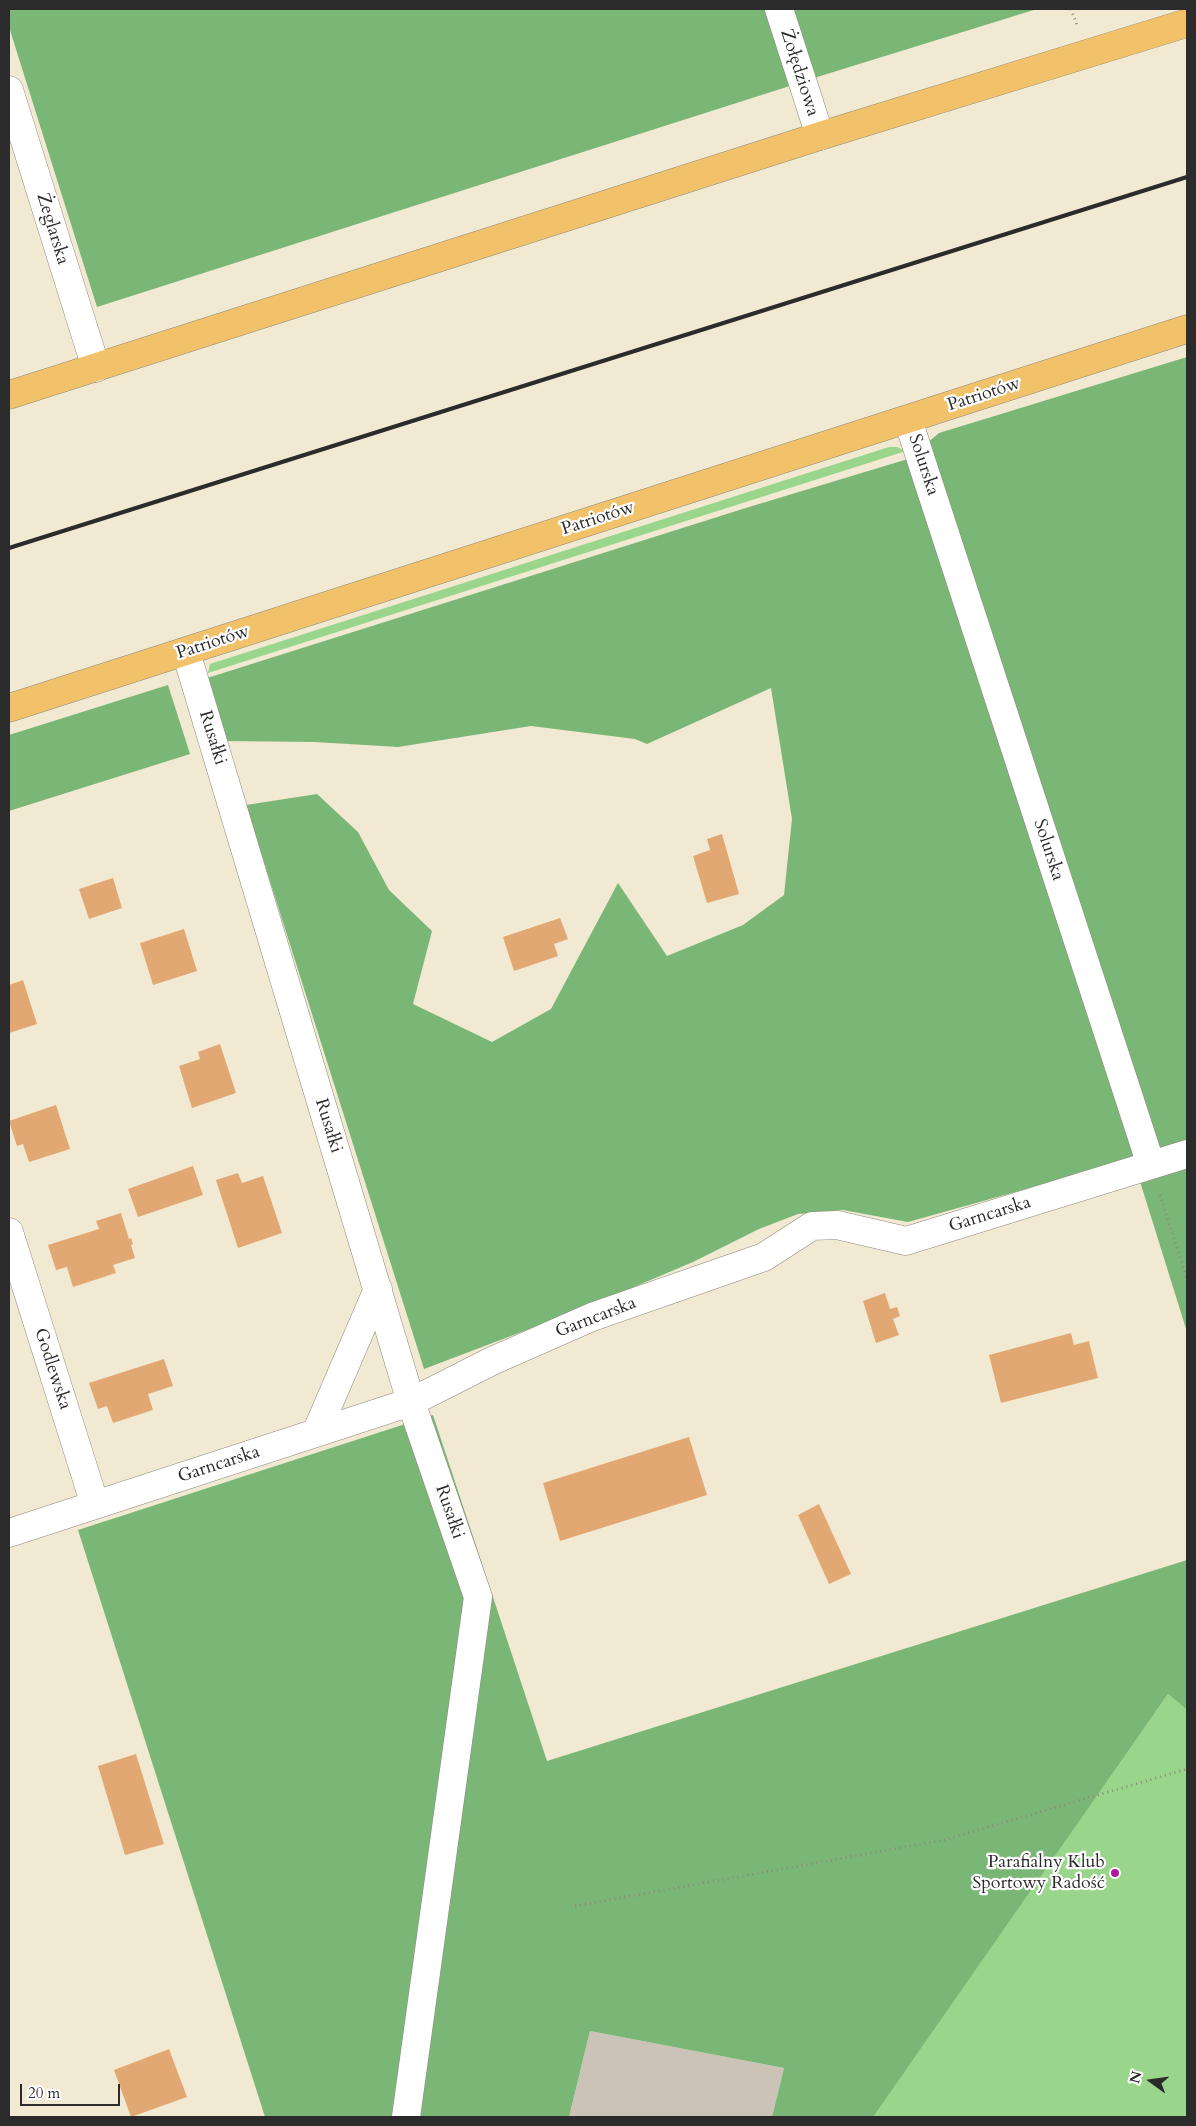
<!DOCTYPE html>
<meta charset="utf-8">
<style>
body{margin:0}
#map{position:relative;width:1196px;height:2126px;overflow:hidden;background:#f1e9d2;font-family:Cardo,serif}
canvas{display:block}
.frame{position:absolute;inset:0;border:10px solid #2b2b2b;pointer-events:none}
.north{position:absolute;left:1126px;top:2056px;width:50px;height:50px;-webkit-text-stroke:4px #fff;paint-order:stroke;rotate:284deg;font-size:14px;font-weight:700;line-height:20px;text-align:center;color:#2b2b2b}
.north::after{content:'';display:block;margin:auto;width:18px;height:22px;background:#2b2b2b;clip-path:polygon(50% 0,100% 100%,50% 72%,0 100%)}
.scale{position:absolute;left:20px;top:2084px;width:100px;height:22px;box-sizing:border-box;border:2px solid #2b2b2b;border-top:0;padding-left:6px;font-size:15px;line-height:18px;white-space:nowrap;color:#2b2b2b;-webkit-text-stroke:4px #fff;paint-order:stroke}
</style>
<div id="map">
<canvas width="1196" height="2126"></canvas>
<div class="frame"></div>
<div class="north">N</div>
<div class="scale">20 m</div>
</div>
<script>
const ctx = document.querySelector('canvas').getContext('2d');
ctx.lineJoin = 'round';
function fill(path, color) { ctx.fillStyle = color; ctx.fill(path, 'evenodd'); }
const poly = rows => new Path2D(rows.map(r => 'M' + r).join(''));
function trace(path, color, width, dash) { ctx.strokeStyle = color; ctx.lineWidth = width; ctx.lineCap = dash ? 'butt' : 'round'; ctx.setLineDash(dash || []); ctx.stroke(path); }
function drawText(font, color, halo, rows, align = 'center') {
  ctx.font = font + ' Cardo,serif'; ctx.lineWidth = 4.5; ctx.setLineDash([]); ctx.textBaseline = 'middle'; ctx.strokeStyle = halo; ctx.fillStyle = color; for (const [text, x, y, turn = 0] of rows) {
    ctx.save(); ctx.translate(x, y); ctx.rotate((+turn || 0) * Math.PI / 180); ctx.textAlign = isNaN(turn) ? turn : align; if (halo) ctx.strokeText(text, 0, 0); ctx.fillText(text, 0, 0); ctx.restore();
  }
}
const industrial = poly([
 [590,2031,784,2068,772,2117,569,2117]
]);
const green = poly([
 [889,447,897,447,906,451,208,673,210,664],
 [1168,1694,1187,1710,1187,2117,772,2117,906,2069]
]);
const forest = poly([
 [9,9,769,9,793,85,97,307,9,27],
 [792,9,1037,9,814,78],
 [1187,357,1187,1332,1133,1159,908,1222,843,1210,798,1214,759,1229,693,1262,582,1309,424,1369,246,805,317,794,358,832,389,890,432,931,413,1004,492,1042,551,1009,618,883,667,956,743,925,784,895,792,819,771,688,647,744,635,739,531,726,398,747,315,742,222,741,204,679,749,507,908,459,939,433],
 [168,685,190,754,9,811,9,735],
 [433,1415,547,1761,1187,1560,1187,1710,1168,1694,873,2117,772,2117,784,2068,590,2031,569,2117,265,2117,78,1530]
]);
const building = poly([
 [722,834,739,894,707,903,693,856,710,850,707,839],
 [113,878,122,908,89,919,79,889],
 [560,918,568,939,554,944,558,956,514,971,503,937],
 [184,929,197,971,153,985,140,943],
 [23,980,37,1024,9,1033,9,985],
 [220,1044,236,1093,192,1108,179,1066,200,1059,198,1052],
 [56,1105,70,1149,29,1162,23,1144,17,1146,9,1121],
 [193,1166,203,1195,138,1217,128,1189],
 [238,1173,242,1183,263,1176,282,1233,238,1248,216,1180],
 [121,1213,129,1239,131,1238,133,1244,131,1245,135,1258,113,1265,116,1273,73,1287,67,1267,56,1270,48,1245,99,1229,96,1221],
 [885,1293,890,1309,897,1307,900,1316,893,1319,899,1335,876,1343,863,1301],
 [1071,1333,1074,1345,1089,1341,1098,1378,1001,1403,989,1355],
 [164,1359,173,1386,148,1394,153,1410,113,1423,107,1406,98,1409,89,1383],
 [689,1437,707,1495,560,1541,543,1483],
 [819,1504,851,1574,829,1584,798,1515],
 [136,1754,164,1844,125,1855,98,1766],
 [169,2049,187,2097,131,2117,114,2070]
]);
const path = poly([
 [1071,9,1077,25],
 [1160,1195,1187,1280],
 [575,1906,944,1840,1187,1769]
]);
const minor = poly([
 [779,9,820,136],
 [9,90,96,368],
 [908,420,1151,1165],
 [186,652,411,1402,478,1597,406,2117],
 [9,1232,95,1505],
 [316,1433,378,1289],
 [9,1533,411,1402,492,1361,592,1317,764,1257,812,1226,837,1225,906,1241,1187,1154]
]);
const major = poly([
 [9,395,820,136,1187,23],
 [9,708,1187,329]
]);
const rail = poly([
 [9,548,1187,177]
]);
const markers = [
 [1115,1873,5,"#b5179e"]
];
const streetNames = [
 ["Żołędziowa",799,73,72],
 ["Żeglarska",52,229,73],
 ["Patriotów",984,395,-18],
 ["Solurska",923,465,72],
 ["Patriotów",598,519,-18],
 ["Patriotów",213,643,-18],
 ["Rusałki",212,738,73],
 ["Solurska",1048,850,72],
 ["Rusałki",328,1126,73],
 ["Garncarska",990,1215,-17],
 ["Garncarska",596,1318,-21],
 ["Godlewska",52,1369,72],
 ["Garncarska",219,1465,-18],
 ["Rusałki",449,1512,71]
];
const poiNames = [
 ["Parafialny Klub",1105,1863],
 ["Sportowy Radość",1105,1884]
];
fill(industrial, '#cbc3b8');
fill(green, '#99d68b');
fill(forest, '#7ab777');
fill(building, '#e2a874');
trace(minor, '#8e8a7e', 29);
trace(major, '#8e8a7e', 29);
trace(path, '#8e8a7e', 3, [1, 4]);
trace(minor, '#fff', 28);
trace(major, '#f2c26a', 28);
trace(rail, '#2b2b2b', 4);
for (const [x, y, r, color] of markers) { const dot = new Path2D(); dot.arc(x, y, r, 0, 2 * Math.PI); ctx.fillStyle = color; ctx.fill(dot); trace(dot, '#fff', 2); }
drawText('18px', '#2b2b2b', '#fff', streetNames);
drawText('18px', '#2b2b2b', '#fff', poiNames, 'right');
</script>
